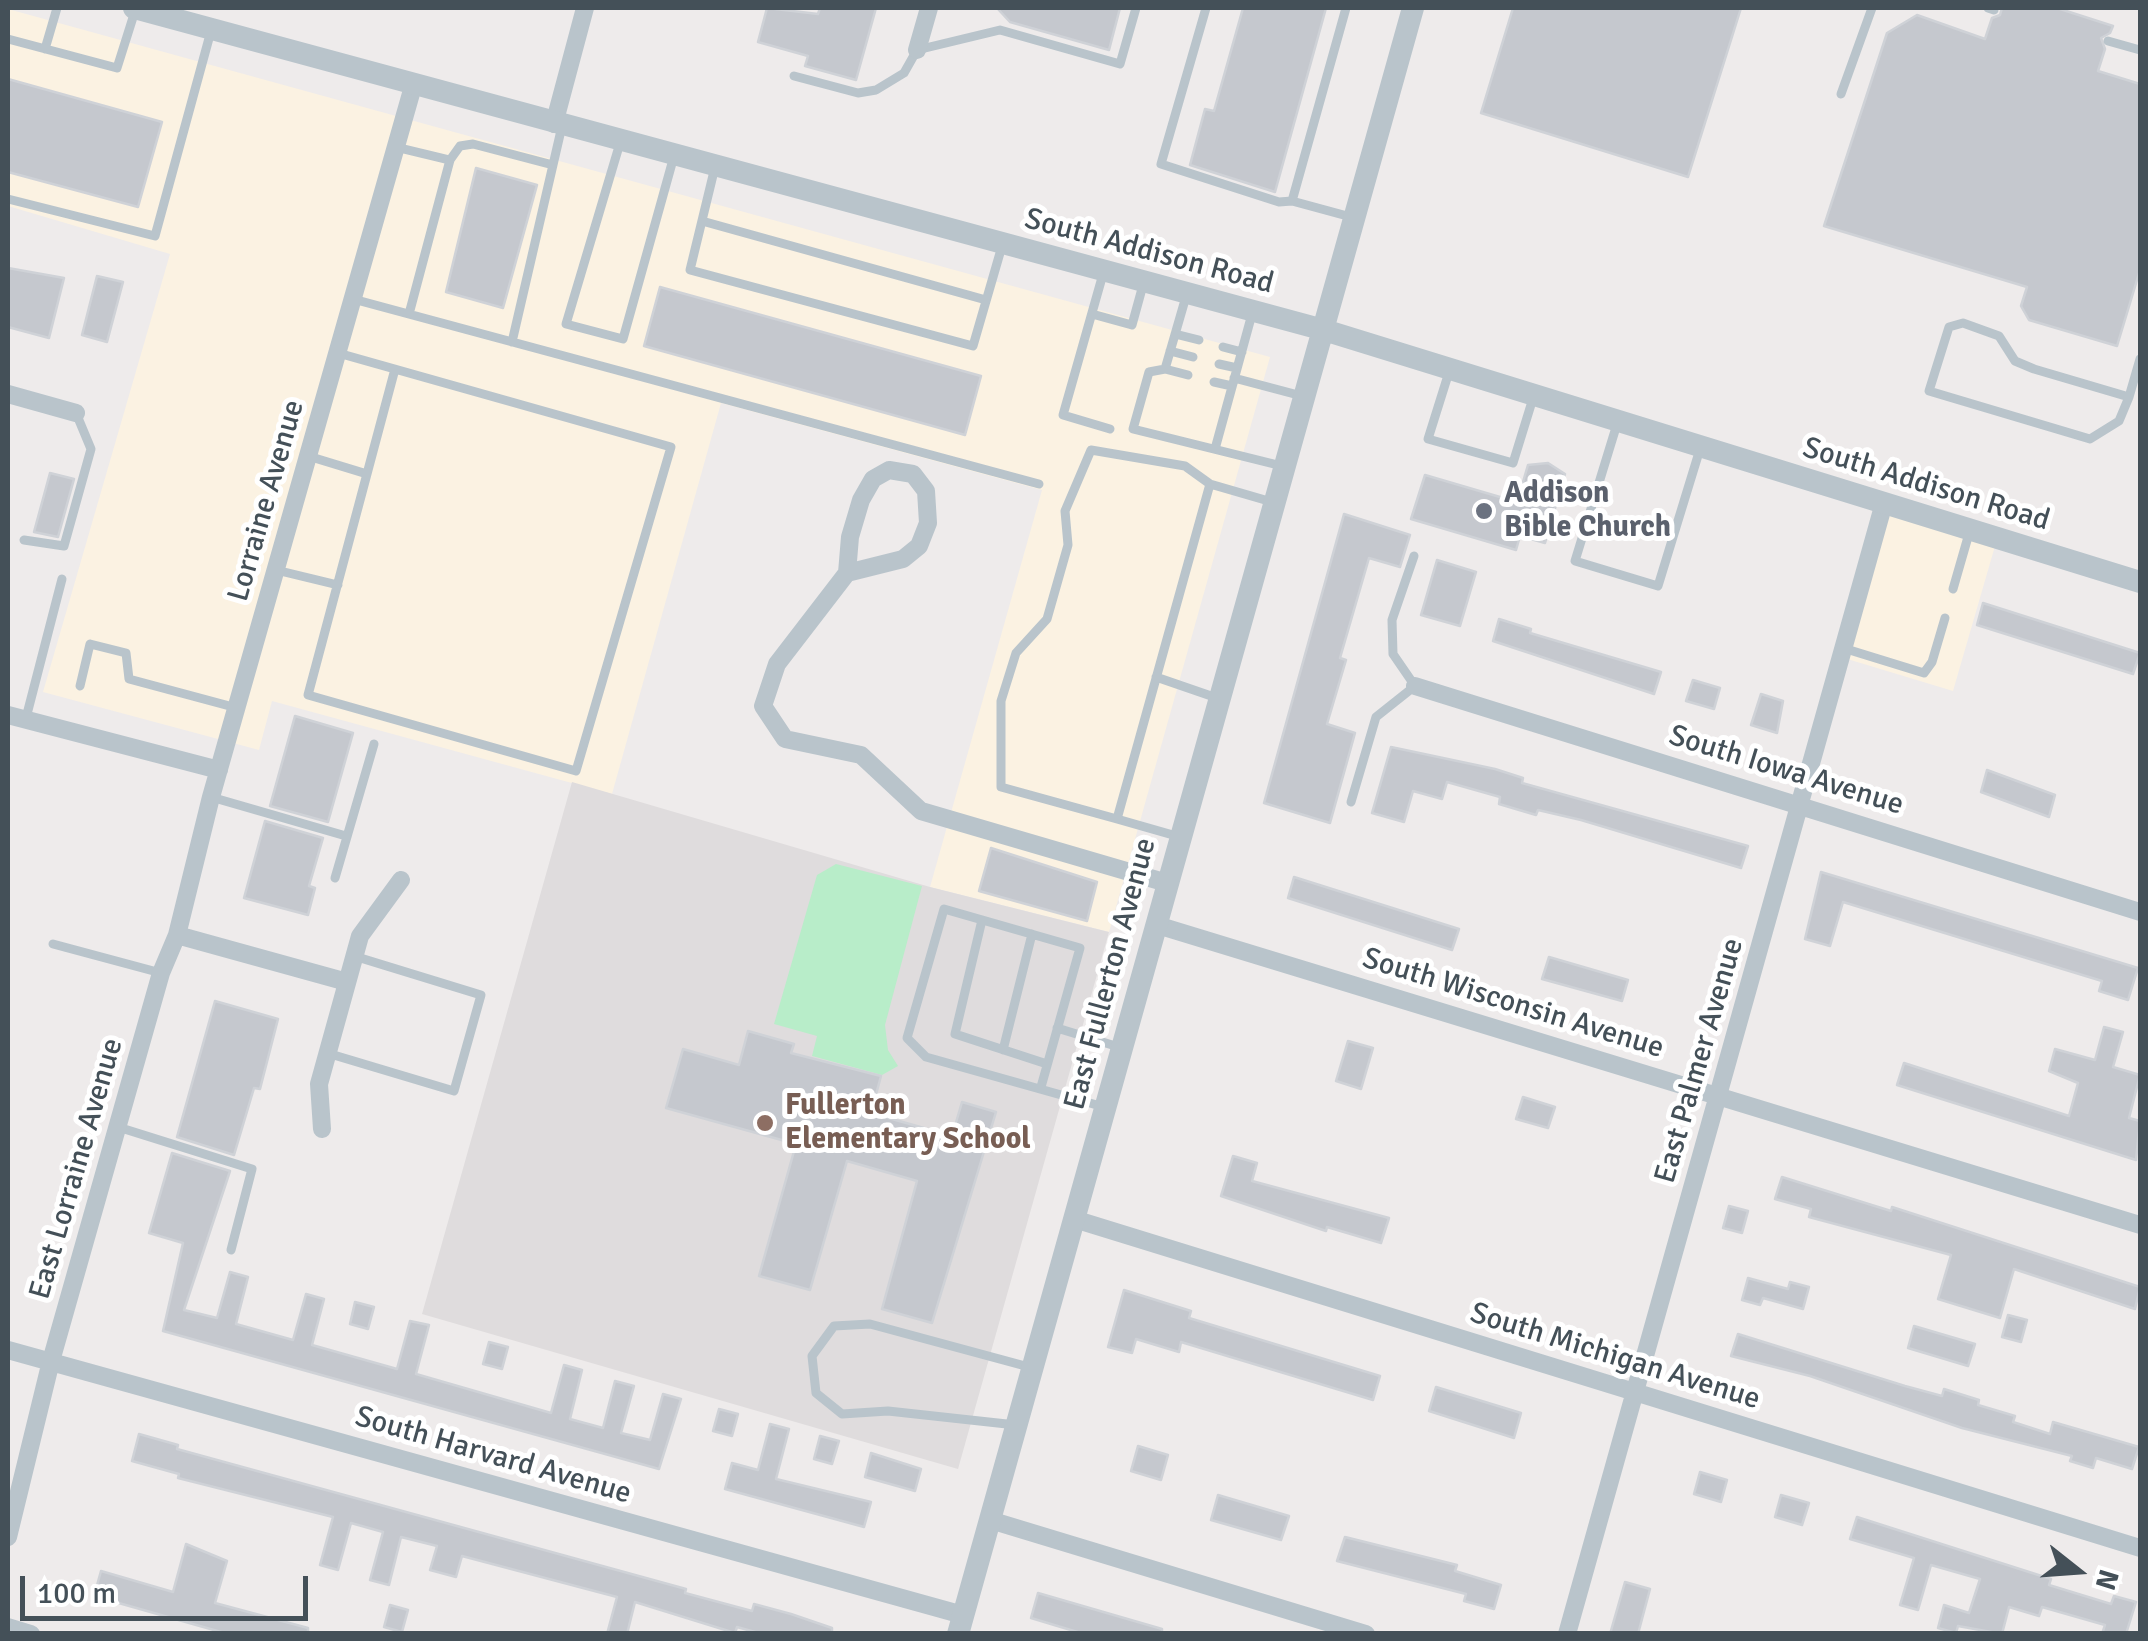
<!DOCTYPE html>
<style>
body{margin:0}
#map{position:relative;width:2148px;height:1641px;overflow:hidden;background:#eeebeb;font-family:Signika,sans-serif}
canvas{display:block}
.frame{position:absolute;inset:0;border:10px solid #445058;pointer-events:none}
.north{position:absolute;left:2028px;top:1521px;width:100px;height:100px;-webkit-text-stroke:8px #fff;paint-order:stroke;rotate:107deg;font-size:28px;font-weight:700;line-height:40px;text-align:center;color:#445058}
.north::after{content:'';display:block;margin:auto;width:35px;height:45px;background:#445058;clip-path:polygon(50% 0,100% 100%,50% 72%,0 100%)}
.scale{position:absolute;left:20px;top:1576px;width:288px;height:45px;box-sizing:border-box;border:5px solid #445058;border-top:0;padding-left:12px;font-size:30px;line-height:35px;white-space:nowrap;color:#445058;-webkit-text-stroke:8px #fff;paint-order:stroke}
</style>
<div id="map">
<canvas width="2148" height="1641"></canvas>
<div class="frame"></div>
<div class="north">N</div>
<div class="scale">100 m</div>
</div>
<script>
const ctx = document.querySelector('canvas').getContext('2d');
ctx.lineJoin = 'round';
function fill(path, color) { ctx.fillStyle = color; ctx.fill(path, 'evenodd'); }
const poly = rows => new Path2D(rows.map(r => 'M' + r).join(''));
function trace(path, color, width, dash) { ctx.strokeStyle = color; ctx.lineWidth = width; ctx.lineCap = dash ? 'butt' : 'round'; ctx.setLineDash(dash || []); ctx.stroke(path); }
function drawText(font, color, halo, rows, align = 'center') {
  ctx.font = font + ' Signika,sans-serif'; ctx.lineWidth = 10; ctx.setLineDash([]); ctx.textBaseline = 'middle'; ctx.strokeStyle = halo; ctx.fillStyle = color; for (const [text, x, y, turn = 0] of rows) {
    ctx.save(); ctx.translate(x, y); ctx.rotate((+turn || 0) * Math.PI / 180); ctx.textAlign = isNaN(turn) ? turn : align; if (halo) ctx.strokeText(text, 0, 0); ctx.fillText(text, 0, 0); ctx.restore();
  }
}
const commercial = poly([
 [8,9,1270,357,1109,932,930,887,1042,490,721,403,612,794,272,701,259,750,43,692,170,254,8,206],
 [1886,511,1995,546,1953,691,1844,658]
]);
const education = poly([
 [572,782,930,887,1109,932,958,1469,422,1314]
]);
const green = poly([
 [836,864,922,886,885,1025,888,1050,898,1066,882,1075,812,1056,817,1036,774,1024,817,875]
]);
const building = poly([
 [767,8,818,14,820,8,876,8,856,80,805,66,808,56,758,42,767,8],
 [997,8,1120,8,1109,50,1010,22,997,8],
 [1243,8,1326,8,1275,192,1190,165,1205,109,1214,111,1243,8],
 [1513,8,1741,8,1688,177,1481,113,1513,8],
 [2002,8,2057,8,2113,26,2110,33,2101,38,2105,49,2098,71,2140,84,2140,270,2117,346,2029,320,2021,306,2027,287,1824,226,1887,33,1917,15,1985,39,1992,18,2000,15,2002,8],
 [8,79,162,122,138,207,8,172,8,79],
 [476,168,537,185,503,308,446,292,476,168],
 [8,268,64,278,49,338,8,327,8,268],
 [97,276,123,282,107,342,82,335,97,276],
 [660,287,981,376,965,435,644,346,660,287],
 [1548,463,1565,474,1545,543,1520,536,1516,550,1411,519,1425,475,1517,502,1528,465,1548,463],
 [50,473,74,479,58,537,34,532,50,473],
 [1344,514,1410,535,1400,567,1369,558,1340,658,1346,660,1327,724,1355,733,1330,823,1264,803,1344,514],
 [1437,560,1476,572,1460,626,1421,615,1437,560],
 [1983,603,2140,653,2133,674,1977,625,1983,603],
 [1499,619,1531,629,1530,633,1661,672,1654,694,1493,641,1499,619],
 [1693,680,1720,688,1714,709,1686,701,1693,680],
 [1761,694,1783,701,1777,733,1751,725,1761,694],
 [295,716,353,733,328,822,270,806,295,716],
 [1391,747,1495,769,1523,778,1522,783,1748,846,1741,868,1581,820,1538,810,1536,815,1499,804,1500,797,1447,782,1442,799,1413,791,1404,822,1372,813,1391,747],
 [1987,770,2055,795,2049,817,1981,792,1987,770],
 [265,821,323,838,309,886,315,888,308,915,244,898,265,821],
 [991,848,1097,882,1087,921,979,891,991,848],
 [1821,872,2138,968,2128,1000,2099,991,2102,981,1843,902,1830,946,1805,939,1821,872],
 [1294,877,1459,929,1452,950,1288,898,1294,877],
 [1549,957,1628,980,1622,1001,1542,979,1549,957],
 [215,1001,278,1019,260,1089,254,1088,234,1155,177,1137,215,1001],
 [2104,1027,2123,1032,2113,1067,2140,1075,2129,1118,2140,1121,2136,1160,1897,1085,1904,1063,2069,1116,2078,1083,2049,1071,2055,1049,2095,1060,2104,1027],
 [748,1031,794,1044,791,1053,881,1076,871,1113,952,1136,962,1102,996,1112,932,1323,882,1309,917,1181,847,1161,810,1290,759,1276,796,1144,666,1108,683,1049,739,1065,748,1031],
 [1348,1041,1373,1048,1361,1089,1336,1081,1348,1041],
 [1523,1097,1555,1107,1548,1128,1516,1119,1523,1097],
 [172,1153,230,1171,184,1310,217,1318,230,1272,248,1277,236,1324,293,1340,306,1294,324,1299,312,1345,397,1369,410,1321,429,1325,416,1374,551,1413,564,1365,582,1370,570,1419,603,1428,615,1381,634,1386,621,1433,650,1440,663,1394,681,1399,659,1469,163,1331,183,1243,149,1233,172,1153],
 [1233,1156,1257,1163,1252,1181,1389,1218,1381,1243,1327,1227,1326,1231,1221,1196,1233,1156],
 [1782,1177,1891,1211,1892,1207,2140,1287,2135,1309,2014,1269,2000,1318,1938,1299,1951,1255,1809,1217,1811,1209,1775,1199,1782,1177],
 [1729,1206,1748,1211,1742,1233,1723,1228,1729,1206],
 [1748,1278,1788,1289,1790,1282,1809,1287,1803,1309,1763,1298,1760,1305,1742,1300,1748,1278],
 [1124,1290,1191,1311,1189,1318,1380,1376,1373,1400,1181,1342,1179,1352,1136,1339,1132,1353,1108,1347,1124,1290],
 [355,1302,374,1307,368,1329,350,1324,355,1302],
 [2008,1315,2027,1320,2021,1342,2002,1337,2008,1315],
 [1914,1326,1975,1344,1968,1366,1908,1348,1914,1326],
 [1738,1334,1905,1386,1942,1396,1944,1389,1979,1400,1978,1405,2015,1416,2013,1422,2050,1434,2053,1422,2139,1447,2132,1469,2096,1458,2093,1468,2070,1461,2072,1456,1962,1428,1810,1376,1731,1356,1738,1334],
 [489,1342,508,1347,502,1369,483,1364,489,1342],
 [1436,1387,1521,1413,1514,1438,1429,1411,1436,1387],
 [719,1409,738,1414,732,1436,713,1431,719,1409],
 [770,1424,789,1429,776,1479,871,1502,864,1527,725,1489,732,1463,758,1470,770,1424],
 [139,1434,178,1445,177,1449,686,1589,685,1593,752,1611,754,1604,791,1614,832,1628,832,1634,762,1634,737,1627,735,1633,635,1602,627,1634,607,1634,617,1597,462,1556,456,1577,430,1570,437,1546,401,1537,389,1585,370,1580,383,1532,351,1523,338,1570,320,1565,333,1517,178,1478,179,1474,132,1461,139,1434],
 [820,1436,839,1441,832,1464,814,1459,820,1436],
 [1138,1446,1168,1455,1161,1480,1131,1471,1138,1446],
 [871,1453,921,1469,915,1491,865,1477,871,1453],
 [1700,1472,1727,1480,1721,1502,1694,1494,1700,1472],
 [1218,1495,1289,1516,1281,1540,1211,1520,1218,1495],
 [1781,1495,1809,1503,1802,1525,1775,1517,1781,1495],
 [1857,1517,2051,1579,2049,1585,2111,1604,2114,1596,2136,1602,2126,1634,2102,1634,2105,1625,2042,1607,2039,1616,2009,1607,2002,1634,1958,1626,1956,1633,1938,1628,1944,1605,1969,1613,1980,1579,1931,1565,1918,1610,1900,1605,1914,1558,1850,1539,1857,1517],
 [1345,1537,1457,1565,1455,1571,1501,1585,1494,1609,1464,1601,1466,1594,1337,1561,1345,1537],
 [186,1544,227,1561,215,1603,308,1628,308,1634,228,1634,94,1596,101,1571,173,1592,186,1544],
 [1625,1582,1650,1589,1638,1634,1610,1634,1625,1582],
 [1038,1593,1162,1629,1162,1634,1084,1634,1031,1618,1038,1593],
 [390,1605,408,1610,402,1632,384,1627,390,1605]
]);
const service = poly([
 [1206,8,1161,164,1279,202,1292,201,1351,217],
 [1988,8,1994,10],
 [8,39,117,68,135,11],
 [2108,41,2140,50],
 [45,49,57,8],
 [794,76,858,93,876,90,904,73,917,50,1000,30,1120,64,1136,8],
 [1841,94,1872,8],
 [620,143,566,324,623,339,674,156],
 [396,147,450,160],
 [715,167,690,270,973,346,1002,246],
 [8,199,155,236,211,31],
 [1292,201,1346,8],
 [702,221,986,300],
 [1103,274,1063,415,1110,429],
 [1187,293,1165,369,1149,372,1133,429,1282,466],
 [353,299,1039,484],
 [409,314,450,160,460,146,473,144,553,165],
 [1092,314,1132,325,1143,285],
 [1175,334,1199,340],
 [512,342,562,126],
 [1223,347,1242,352],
 [1170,351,1193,357],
 [338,353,671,447,576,771,308,695,395,369],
 [1219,364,1237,368],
 [1165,369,1188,375],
 [1449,372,1428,439,1513,463,1534,395],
 [1234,378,1302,396],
 [1214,382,1232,386],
 [2129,397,2034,369,2015,361,1999,336,1963,323,1949,327,1929,391,2090,439,2119,421,2129,397,2140,359],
 [1617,424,1575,561,1658,586,1700,449],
 [1215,449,1252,314],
 [308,456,367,474],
 [24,540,64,546,91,449,76,413],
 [276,570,338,585],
 [1953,589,1970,530],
 [1843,648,1924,673,1932,662,1945,618],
 [1156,677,1217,698],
 [80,686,90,644,126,653,129,679,237,708],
 [26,718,62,579],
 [211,797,346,836],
 [1351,802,1376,717,1415,686,1393,654,1392,620,1414,556],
 [1117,819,1001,787,1001,701,1016,653,1047,619,1068,545,1065,511,1091,450,1185,466,1210,484],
 [1180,837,1117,819,1210,484,1272,502],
 [335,878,374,744],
 [982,920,955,1034,1047,1064],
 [53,944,161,973],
 [1057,1028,1122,1048],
 [1003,1050,1032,934],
 [327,1053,454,1091,481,995,354,956],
 [1041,1087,1080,948,944,909,907,1038,926,1057,1104,1107],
 [118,1127,252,1169,231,1250],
 [1016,1425,888,1411,842,1414,816,1393,812,1356,834,1326,870,1324,1029,1367]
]);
const minor = poly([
 [917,50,929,8],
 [554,124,585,8],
 [8,394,76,413],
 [889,470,913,474,926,491,928,523,919,546,903,559,847,573,850,537,861,500,873,479,889,470],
 [847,573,777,664,763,706,785,739,861,755,921,811,1167,883],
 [1415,686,2140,912],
 [8,715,219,770],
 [1157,925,2140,1225],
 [177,935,347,982],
 [322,1129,319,1084,360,936,401,880],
 [1074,1219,2140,1548],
 [8,1350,963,1615],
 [990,1520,1366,1634],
 [8,1537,51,1361,161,973,177,935,211,797,414,83],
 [8,1627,31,1634],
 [1567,1634,1884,503]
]);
const tertiary = poly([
 [134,8,1324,330,2140,582],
 [958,1634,1413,8]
]);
const markers = [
 [1484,511,10,"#6b7280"],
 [765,1123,10,"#8d6e63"]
];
const streetNames = [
 ["South Addison Road",1149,252,15],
 ["South Addison Road",1926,485,17],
 ["Lorraine Avenue",267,501,-74],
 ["South Iowa Avenue",1786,771,17],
 ["East Fullerton Avenue",1111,974,-75],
 ["South Wisconsin Avenue",1513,1004,17],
 ["East Palmer Avenue",1700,1061,-74],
 ["East Lorraine Avenue",77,1169,-74],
 ["South Michigan Avenue",1615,1357,17],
 ["South Harvard Avenue",493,1456,16]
];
const worshipNames = [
 ["Addison",1504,494],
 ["Bible Church",1504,528]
];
const educationNames = [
 ["Fullerton",785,1106],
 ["Elementary School",785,1140]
];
fill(commercial, '#fbf2e2');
fill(education, '#dfdcdd');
fill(green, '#b8edc9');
fill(building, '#c5c8ce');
trace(building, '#cfd2d7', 2.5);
trace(service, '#b9c4cb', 9);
trace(minor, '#b9c4cb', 18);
trace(tertiary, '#b9c4cb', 22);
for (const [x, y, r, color] of markers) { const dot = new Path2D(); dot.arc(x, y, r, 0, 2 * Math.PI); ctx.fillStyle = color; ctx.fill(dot); trace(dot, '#fff', 4); }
drawText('30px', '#445058', '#fff', streetNames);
drawText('bold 30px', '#5b616d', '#fff', worshipNames, 'left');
drawText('bold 30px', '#785e54', '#fff', educationNames, 'left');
</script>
